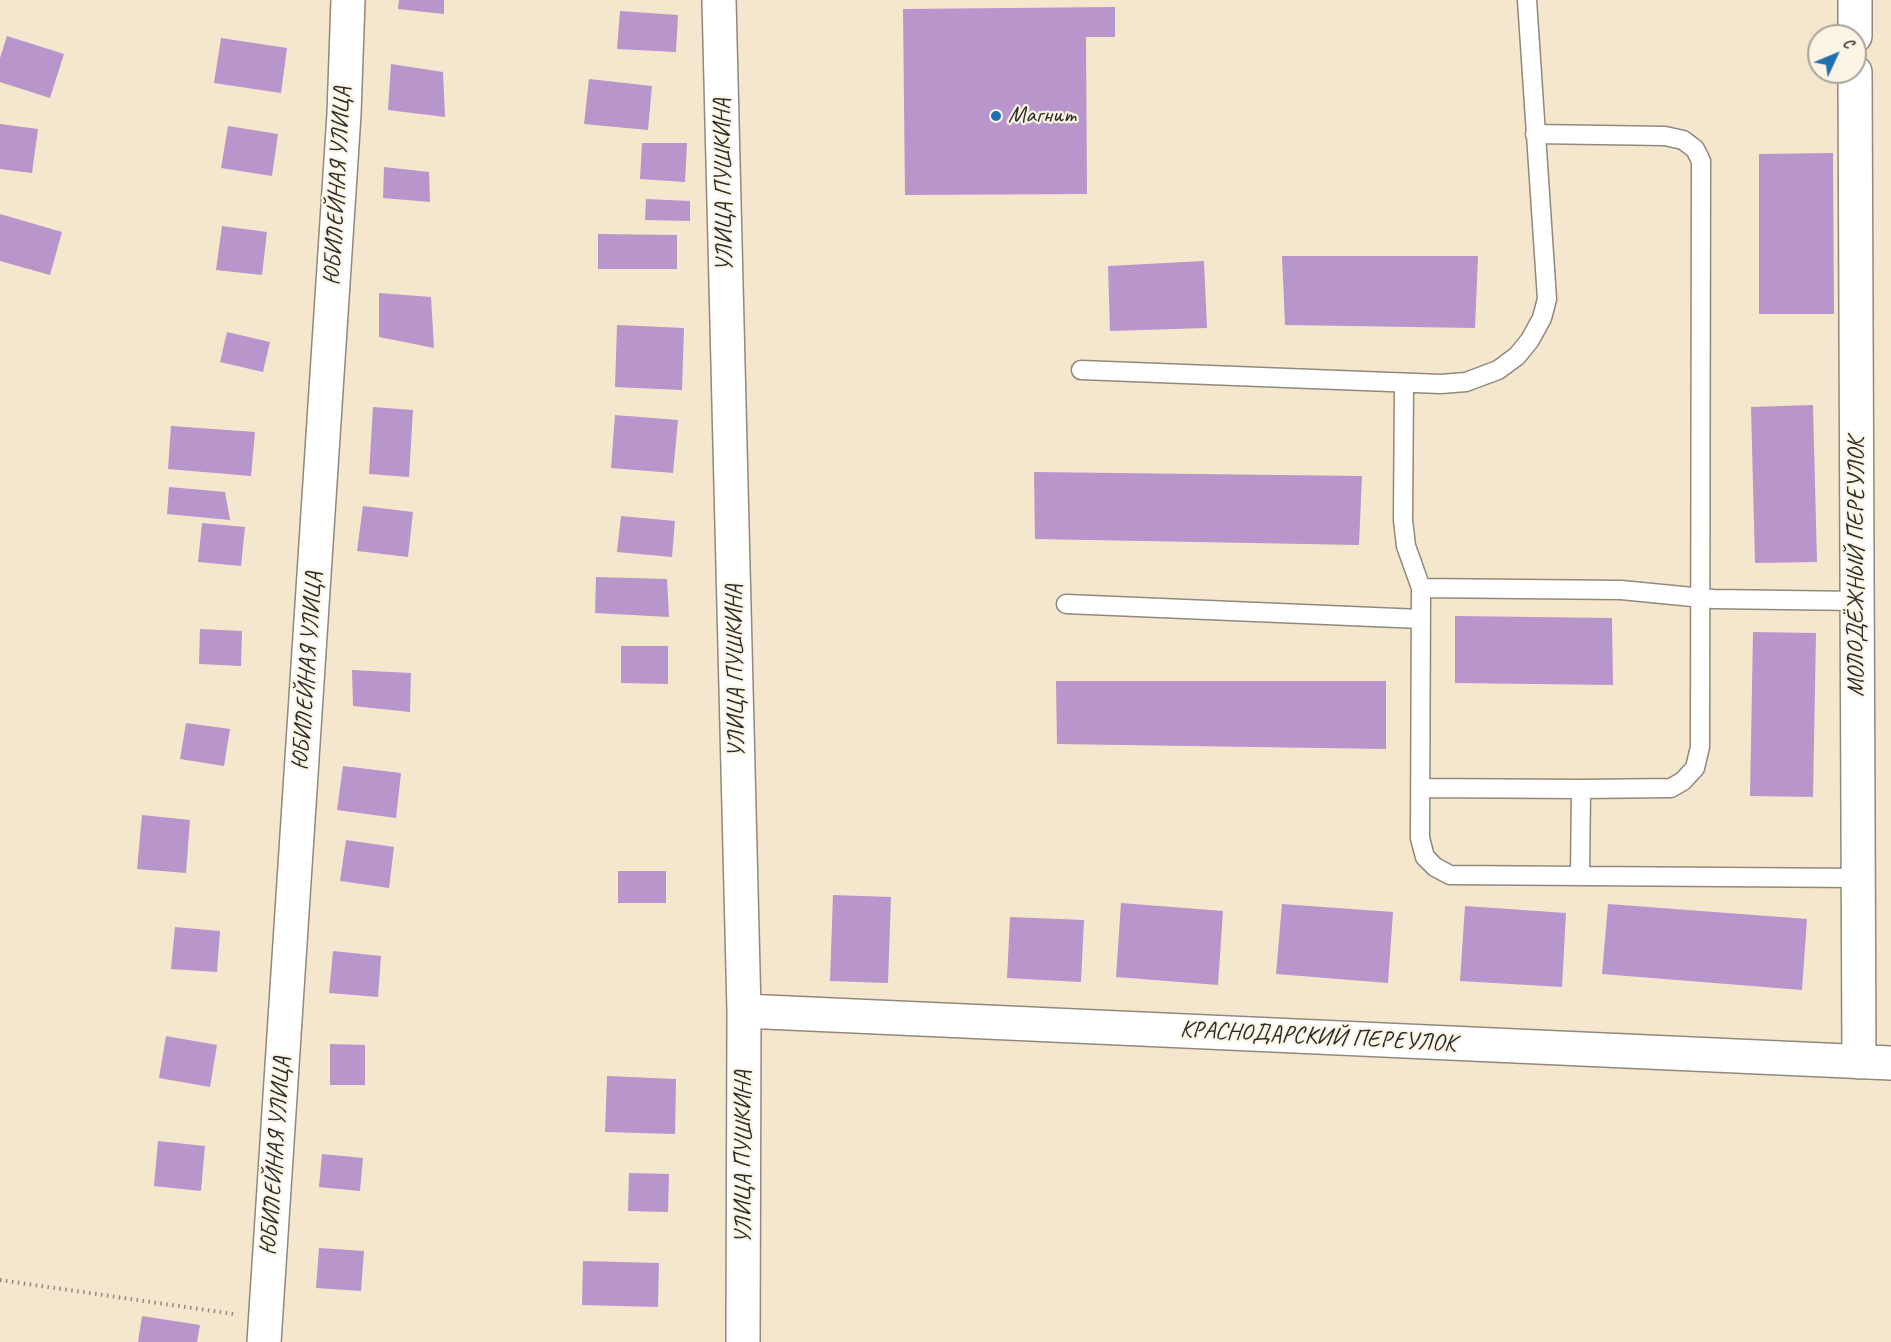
<!DOCTYPE html>
<meta charset="utf-8">
<style>
body{margin:0}
#map{position:relative;width:1891px;height:1342px;overflow:hidden;background:#f5e7cd;font-family:Caveat,sans-serif}
canvas{display:block}
.north{position:absolute;left:1807px;top:24px;width:60px;height:60px;box-sizing:border-box;background:#fcf5e5;border:2px solid #a8a49b;border-radius:50%;rotate:46deg;font-size:16px;font-weight:700;line-height:24px;text-align:center;color:#2b2b2b}
.north::after{content:'';display:block;margin:auto;width:21px;height:27px;background:#1f6fb2;clip-path:polygon(50% 0,100% 100%,50% 72%,0 100%)}
</style>
<div id="map">
<canvas width="1891" height="1342"></canvas>
<div class="north">С</div>
</div>
<script>
const ctx = document.querySelector('canvas').getContext('2d');
ctx.lineJoin = 'round';
function fill(path, color) { ctx.fillStyle = color; ctx.fill(path, 'evenodd'); }
const poly = rows => new Path2D(rows.map(r => 'M' + r).join(''));
function trace(path, color, width, dash) { ctx.strokeStyle = color; ctx.lineWidth = width; ctx.lineCap = dash ? 'butt' : 'round'; ctx.setLineDash(dash || []); ctx.stroke(path); }
function drawText(font, color, halo, rows, align = 'center') {
  ctx.font = font + ' Caveat,sans-serif'; ctx.lineWidth = 4.5; ctx.setLineDash([]); ctx.textBaseline = 'middle'; ctx.strokeStyle = halo; ctx.fillStyle = color; for (const [text, x, y, turn = 0] of rows) {
    ctx.save(); ctx.translate(x, y); ctx.rotate((+turn || 0) * Math.PI / 180); ctx.textAlign = isNaN(turn) ? turn : align; if (halo) ctx.strokeText(text, 0, 0); ctx.fillText(text, 0, 0); ctx.restore();
  }
}
const building = poly([
 [399,0,444,0,444,14,398,9],
 [1115,7,1115,37,1086,37,1087,194,905,195,903,9],
 [620,11,678,15,676,52,617,49],
 [7,36,64,54,50,98,0,82,0,58],
 [221,38,287,48,281,93,214,83],
 [391,64,443,72,445,117,388,110],
 [589,79,652,86,648,130,584,124],
 [0,124,38,129,32,173,0,169],
 [228,126,278,134,272,176,221,168],
 [642,143,687,143,685,182,640,179],
 [1833,153,1834,314,1759,314,1759,154],
 [384,167,429,172,430,202,383,198],
 [646,199,690,201,690,221,645,220],
 [0,214,62,232,50,275,0,261],
 [222,226,267,232,262,275,216,270],
 [598,234,677,235,677,269,598,269],
 [1282,256,1478,256,1475,328,1285,325],
 [1204,261,1207,328,1110,331,1108,266],
 [379,293,431,297,434,348,379,337],
 [617,325,684,328,682,390,615,387],
 [227,332,270,342,263,372,220,362],
 [1813,405,1817,562,1755,563,1751,407],
 [373,407,413,410,409,477,369,474],
 [615,415,678,420,673,473,611,468],
 [171,426,255,432,251,476,168,469],
 [1034,472,1362,476,1359,545,1035,539],
 [169,487,225,492,230,520,167,514],
 [363,506,413,512,408,557,357,551],
 [621,516,675,521,672,557,617,552],
 [202,523,245,527,241,566,198,562],
 [596,577,667,579,669,617,595,613],
 [1455,616,1612,618,1613,685,1455,683],
 [200,629,242,631,241,666,199,664],
 [1753,632,1816,633,1813,797,1750,796],
 [621,646,668,646,668,684,621,683],
 [352,670,411,673,410,712,353,706],
 [1056,681,1386,681,1386,749,1057,744],
 [186,723,230,729,224,766,180,759],
 [343,766,401,773,396,818,337,810],
 [142,815,190,820,186,873,137,869],
 [346,840,394,847,389,888,340,881],
 [618,871,666,871,666,903,618,903],
 [833,895,891,897,888,983,830,981],
 [1121,903,1223,911,1218,985,1116,977],
 [1282,904,1393,912,1388,983,1276,974],
 [1608,904,1807,919,1802,990,1602,974],
 [1465,906,1566,913,1562,987,1460,981],
 [1010,917,1084,920,1081,982,1007,978],
 [175,927,220,931,217,972,171,969],
 [333,951,381,956,378,997,329,993],
 [166,1036,217,1045,210,1087,159,1078],
 [330,1044,365,1045,365,1085,330,1085],
 [607,1076,676,1079,675,1134,605,1132],
 [158,1141,205,1146,201,1191,154,1186],
 [322,1154,363,1158,360,1191,319,1187],
 [629,1173,669,1174,668,1212,628,1211],
 [319,1248,364,1251,361,1291,316,1288],
 [583,1261,659,1263,658,1307,582,1305],
 [142,1316,200,1325,197,1342,138,1342]
]);
const path = poly([
 [0,1280,234,1314]
]);
const lane = poly([
 [1535,134,1665,136,1683,140,1695,149,1701,161,1700,747,1695,768,1683,781,1671,788,1581,789],
 [1081,370,1441,384,1466,382,1498,370,1517,356,1530,340,1542,318,1547,299,1527,0],
 [1404,383,1403,520,1406,546,1421,588,1420,838,1425,857,1435,867,1450,875,1858,878],
 [1421,588,1621,590,1713,599,1857,601],
 [1066,604,1421,619],
 [1420,788,1581,789,1580,876]
]);
const street = poly([
 [719,0,744,1011,743,1342],
 [1855,0,1855,36],
 [1855,72,1859,1062],
 [744,1011,1891,1063],
 [264,1342,344,114,348,0]
]);
const markers = [
 [996,116,6,"#1f6fb2"]
];
const poiNames = [
 ["Магнит",1008,116]
];
const streetNames = [
 ["УЛИЦА ПУШКИНА",724,185,-91],
 ["ЮБИЛЕЙНАЯ УЛИЦА",338,186,-87],
 ["МОЛОДЁЖНЫЙ ПЕРЕУЛОК",1857,567,-90],
 ["ЮБИЛЕЙНАЯ УЛИЦА",308,671,-86],
 ["УЛИЦА ПУШКИНА",736,671,-91],
 ["КРАСНОДАРСКИЙ ПЕРЕУЛОК",1318,1037,3],
 ["ЮБИЛЕЙНАЯ УЛИЦА",276,1156,-86],
 ["УЛИЦА ПУШКИНА",744,1157,-90]
];
fill(building, '#b895cb');
trace(lane, '#90897c', 21);
trace(street, '#90897c', 36);
trace(path, '#90897c', 4, [1.5, 4.5]);
trace(lane, '#fff', 18);
trace(street, '#fff', 33);
for (const [x, y, r, color] of markers) { const dot = new Path2D(); dot.arc(x, y, r, 0, 2 * Math.PI); ctx.fillStyle = color; ctx.fill(dot); trace(dot, '#fcf5e5', 2); }
drawText('24px', '#2b2b2b', '#fcf5e5', poiNames, 'left');
drawText('24px', '#2b2b2b', '#fcf5e5', streetNames);
</script>
